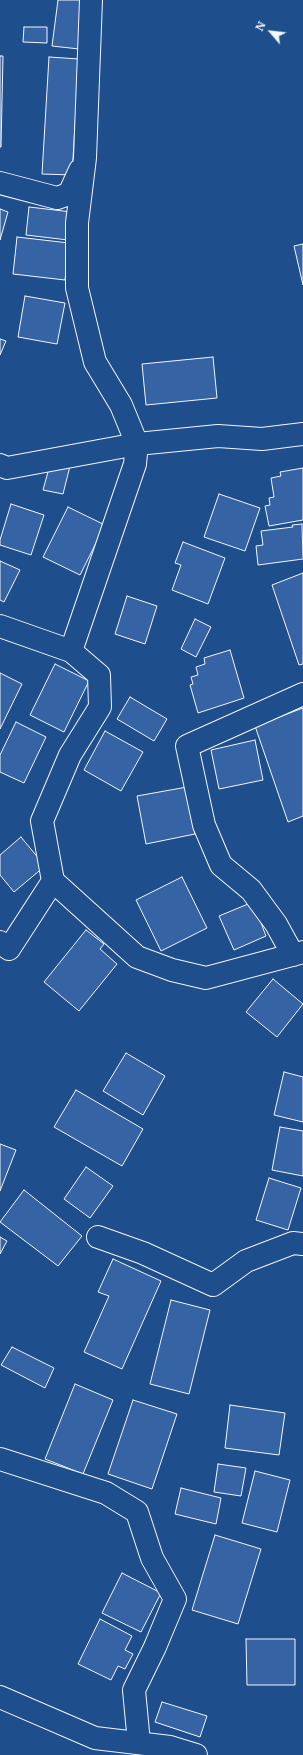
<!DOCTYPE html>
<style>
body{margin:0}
#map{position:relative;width:303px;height:1755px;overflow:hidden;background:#1f4e8c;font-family:Merriweather,serif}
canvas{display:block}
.north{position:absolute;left:251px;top:12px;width:40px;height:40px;-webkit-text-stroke:3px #1f4e8c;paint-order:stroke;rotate:298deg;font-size:11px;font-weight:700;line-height:16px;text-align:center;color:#f2f6ff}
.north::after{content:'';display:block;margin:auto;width:14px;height:18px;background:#f2f6ff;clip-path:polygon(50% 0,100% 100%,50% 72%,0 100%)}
</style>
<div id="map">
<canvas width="303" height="1755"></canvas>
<div class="north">N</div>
</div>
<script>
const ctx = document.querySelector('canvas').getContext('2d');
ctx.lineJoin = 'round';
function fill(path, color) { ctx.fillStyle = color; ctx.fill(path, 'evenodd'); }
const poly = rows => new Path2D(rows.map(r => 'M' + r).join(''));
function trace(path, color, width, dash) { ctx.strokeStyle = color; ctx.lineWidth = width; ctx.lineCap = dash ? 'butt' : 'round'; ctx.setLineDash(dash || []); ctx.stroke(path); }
const building = poly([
 [58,0,86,0,79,49,52,46,58,0],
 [24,27,47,27,47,43,23,42,24,27],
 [0,56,3,56,1,147,0,147,0,56],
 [49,57,79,59,72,175,42,174,49,57],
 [29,207,72,212,68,240,26,235,29,207],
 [0,209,8,212,0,240,0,209],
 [17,237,69,243,65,280,13,274,17,237],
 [303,244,303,285,294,246,303,244],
 [25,296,65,303,57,344,18,337,25,296],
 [0,339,6,341,0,355,0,339],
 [213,357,217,398,146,405,142,364,213,357],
 [51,461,70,466,63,494,43,490,51,461],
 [303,468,303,520,269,526,265,506,270,505,269,498,274,497,271,478,281,476,280,472,303,468],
 [219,494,260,508,245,551,204,537,219,494],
 [11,504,44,515,31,555,0,545,0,540,11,504],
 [68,507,105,525,80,575,43,557,68,507],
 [302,524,303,559,258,565,256,546,263,545,261,531,293,527,292,525,302,524],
 [183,542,225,558,208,604,172,590,181,565,175,563,183,542],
 [0,561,20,570,4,602,0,600,0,561],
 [303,573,303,664,299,665,272,585,303,573],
 [127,596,157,606,145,644,115,634,127,596],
 [195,619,211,627,196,657,181,649,195,619],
 [230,650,244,698,198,713,190,685,193,684,191,677,198,675,196,667,205,664,204,658,230,650],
 [55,664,89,681,64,732,30,715,55,664],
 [0,673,22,684,0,729,0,673],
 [130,697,167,719,154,741,117,719,130,697],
 [303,708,303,816,288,822,255,726,303,708],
 [16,722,46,737,24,783,0,772,0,755,16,722],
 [105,731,143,752,121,791,84,770,105,731],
 [255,740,263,780,219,789,211,750,255,740],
 [187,787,195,834,146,844,137,796,187,787],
 [21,837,45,866,14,892,0,875,0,855,21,837],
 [182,877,207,928,161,951,136,900,182,877],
 [253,902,266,936,234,950,219,916,253,902],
 [86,930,104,944,100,949,117,964,79,1011,44,982,86,930],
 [273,979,303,1004,277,1037,246,1012,273,979],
 [126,1053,165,1076,143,1115,103,1091,126,1053],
 [284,1072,303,1077,303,1122,274,1115,284,1072],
 [76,1090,143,1129,122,1166,54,1127,76,1090],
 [280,1127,303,1131,303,1176,272,1170,280,1127],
 [0,1144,16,1150,0,1191,0,1144],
 [86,1167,113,1186,90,1218,64,1199,86,1167],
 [269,1178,301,1188,288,1230,256,1220,269,1178],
 [24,1190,82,1236,58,1266,0,1222,24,1190],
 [0,1237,7,1241,0,1254,0,1237],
 [113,1259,161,1281,122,1369,84,1352,109,1296,98,1292,113,1259],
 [171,1300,210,1310,189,1394,150,1384,171,1300],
 [12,1347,54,1368,45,1388,1,1365,12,1347],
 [75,1384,113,1400,83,1474,45,1459,75,1384],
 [133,1400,177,1414,152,1489,108,1474,133,1400],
 [230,1405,285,1413,279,1455,225,1448,230,1405],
 [218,1464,246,1468,241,1496,214,1492,218,1464],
 [255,1471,290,1480,277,1532,242,1523,255,1471],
 [181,1488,221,1498,216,1524,175,1514,181,1488],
 [215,1535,261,1549,238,1624,192,1610,215,1535],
 [122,1573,161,1593,141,1632,102,1613,122,1573],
 [100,1619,132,1636,125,1650,133,1654,125,1669,118,1666,111,1680,78,1664,100,1619],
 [246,1639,295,1639,295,1685,247,1685,246,1639],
 [162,1702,207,1716,200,1737,155,1722,162,1702]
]);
const minor = poly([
 [0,183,57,198,69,194,80,170],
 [0,465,7,468,137,444,218,436,262,439,303,434],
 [0,626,71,651],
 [53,881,137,957,172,970,206,978,303,952],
 [0,942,9,949,53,881,42,821,70,755,100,707,99,675,71,651,135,464,137,444,121,405,95,362,77,288,77,223,85,158,91,0],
 [293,955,276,924,251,890,221,865,204,825,187,746,303,694],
 [98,1237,143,1253,213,1285,246,1261,293,1243,303,1244],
 [0,1459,106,1493,137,1512,152,1558,175,1599,155,1647,134,1690,139,1743],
 [0,1697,95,1738,170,1747,196,1755]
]);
fill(building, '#3563a3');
trace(building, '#f2f6ff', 1);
trace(minor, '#f2f6ff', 24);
trace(minor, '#1f4e8c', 22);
</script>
